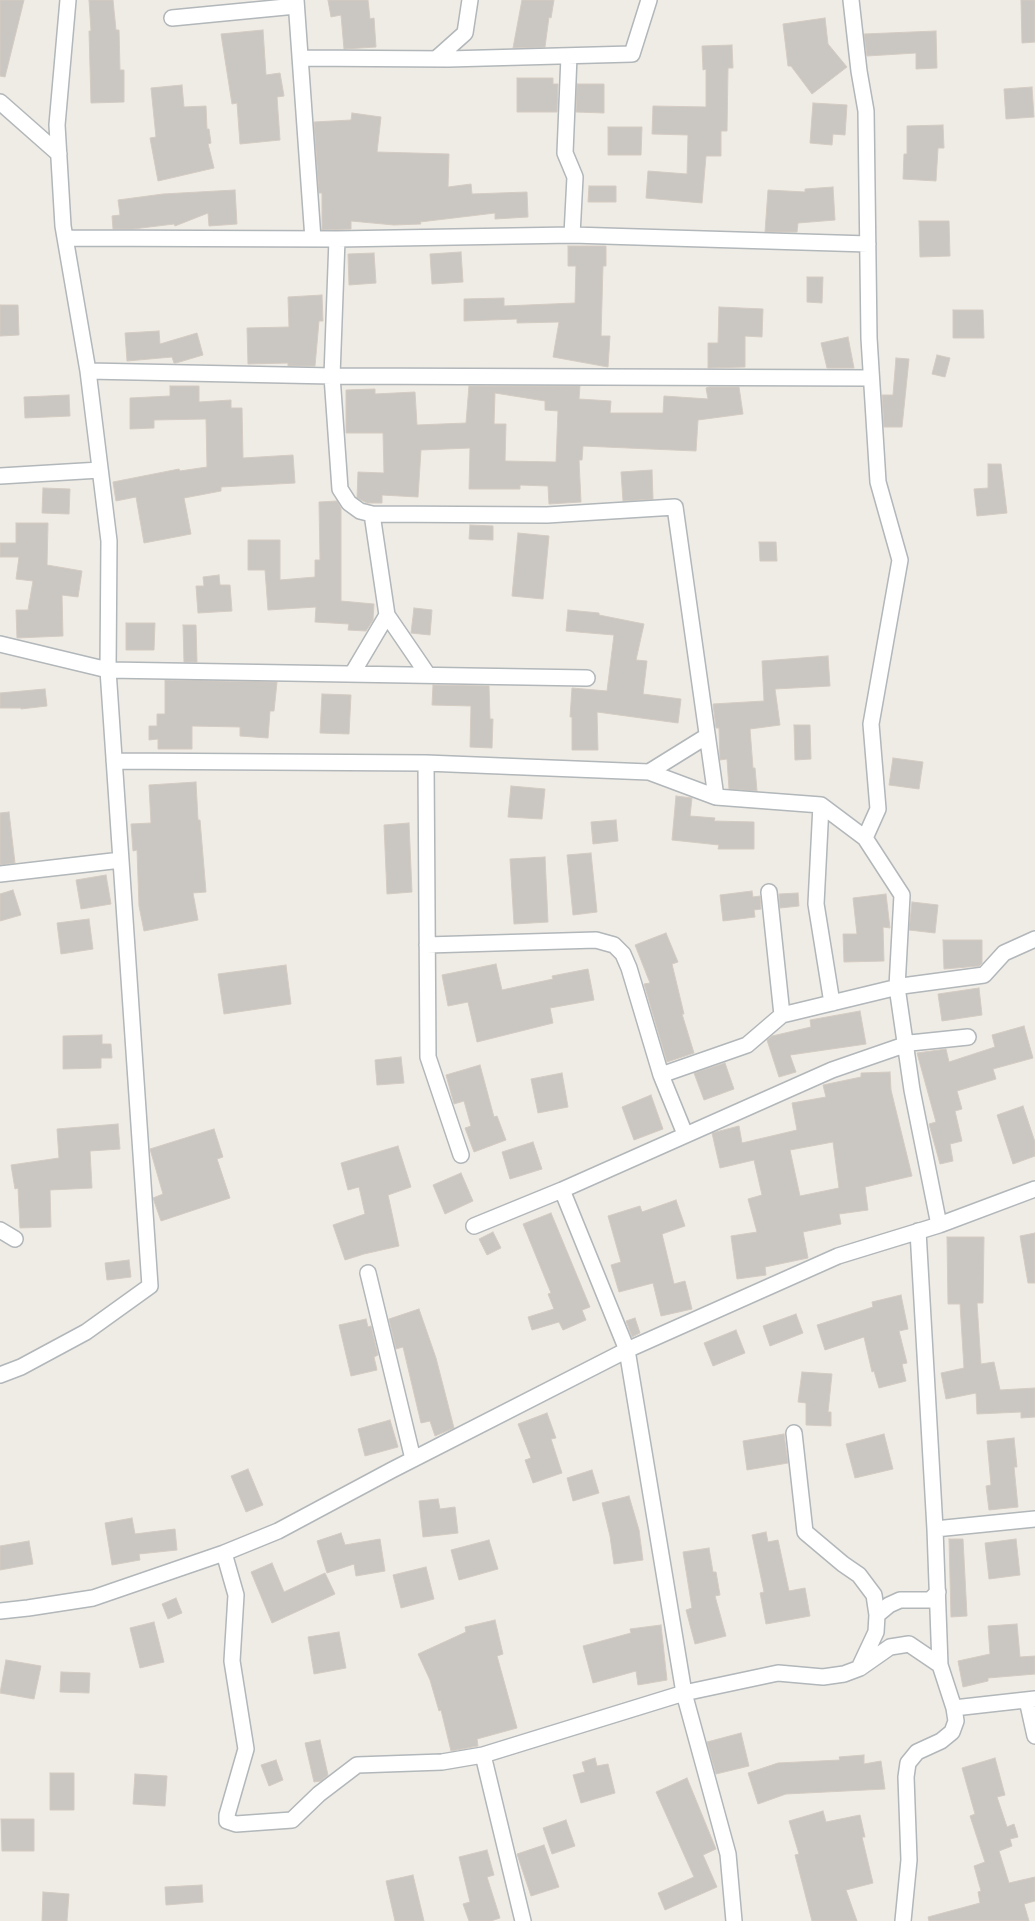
<!DOCTYPE html>
<style>
body{margin:0}
canvas{display:block;background:#efebe5}
</style>
<canvas width="1035" height="1921"></canvas>
<script>
const ctx = document.querySelector('canvas').getContext('2d');
ctx.lineJoin = 'round';
function fill(path, color) { ctx.fillStyle = color; ctx.fill(path, 'evenodd'); }
const poly = rows => new Path2D(rows.map(r => 'M' + r).join(''));
function trace(path, color, width, dash) { ctx.strokeStyle = color; ctx.lineWidth = width; ctx.lineCap = dash ? 'butt' : 'round'; ctx.setLineDash(dash || []); ctx.stroke(path); }
const building = poly([
 [0,0,24,0,5,77,0,76,0,0],
 [89,0,113,0,116,30,119,30,120,70,124,70,124,102,91,103,89,31,91,31,89,0],
 [328,0,368,0,370,19,374,18,376,47,344,49,341,15,331,17,328,0],
 [522,0,554,0,551,18,549,17,545,47,513,48,522,0],
 [1021,0,1035,0,1035,42,1022,43,1021,0],
 [825,18,828,44,847,67,812,94,791,66,788,66,783,24,825,18],
 [263,30,266,75,280,73,284,96,277,97,280,140,240,144,237,103,232,104,221,34,263,30],
 [936,31,937,68,916,69,916,53,867,56,864,34,936,31],
 [732,45,733,68,728,68,727,131,721,131,721,156,706,156,702,203,646,198,648,171,687,174,688,135,652,134,653,106,706,107,706,69,703,70,702,46,732,45],
 [517,78,553,78,553,84,558,84,557,112,517,112,517,78],
 [577,84,604,84,604,113,576,112,577,84],
 [182,85,184,107,206,106,207,129,209,129,211,143,208,144,214,168,158,181,150,138,156,137,151,88,182,85],
 [1032,87,1034,117,1006,119,1004,89,1032,87],
 [813,103,847,105,845,135,833,134,832,145,810,143,813,103],
 [352,113,381,117,377,152,449,154,448,187,471,184,472,194,527,192,528,217,495,219,495,213,420,222,421,224,394,225,351,221,351,229,322,230,322,193,319,193,314,122,351,120,352,113],
 [943,125,944,148,938,148,936,181,903,179,904,154,907,154,907,126,943,125],
 [608,127,642,127,641,155,608,155,608,127],
 [589,186,616,186,616,202,588,202,589,186],
 [833,187,835,220,798,223,797,232,765,232,768,190,805,192,805,189,833,187],
 [235,190,237,224,209,226,208,213,175,226,174,224,133,229,113,229,112,216,120,215,118,200,163,194,235,190],
 [919,221,949,221,950,256,920,257,919,221],
 [568,246,606,246,606,266,603,266,601,336,610,336,608,367,553,357,559,322,517,323,517,319,464,321,464,299,504,298,504,306,575,303,576,266,568,266,568,246],
 [461,252,463,282,432,284,430,254,461,252],
 [374,253,376,283,349,285,348,254,374,253],
 [807,277,823,277,822,303,807,302,807,277],
 [322,295,323,321,319,321,315,366,288,366,288,363,248,364,247,328,289,327,288,297,322,295],
 [0,305,18,305,19,335,0,336,0,305],
 [719,307,763,309,762,337,745,336,745,367,708,368,708,343,718,343,719,307],
 [953,310,983,310,984,338,953,338,953,310],
 [159,331,160,344,197,333,203,355,176,363,174,363,172,357,127,361,125,333,159,331],
 [848,337,854,368,827,368,821,343,848,337],
 [937,355,950,358,945,377,932,374,937,355],
 [896,358,909,359,902,427,884,427,882,395,893,395,896,358],
 [170,386,199,386,199,402,231,400,231,408,242,408,243,458,293,455,295,483,221,487,221,491,184,498,191,534,144,543,136,497,116,501,113,482,179,469,180,471,207,467,206,419,154,420,154,428,130,429,130,398,170,396,170,386],
 [469,386,580,386,579,399,611,401,610,413,663,413,664,396,708,399,706,388,709,387,739,387,743,414,698,420,696,451,583,446,582,460,579,460,581,502,549,504,548,486,520,485,520,489,469,489,470,448,421,450,418,497,382,495,382,503,367,503,357,498,358,472,384,473,383,433,346,433,346,390,375,389,375,394,415,392,417,425,466,423,469,386],
 [495,393,545,401,545,410,558,411,556,462,505,461,506,424,494,424,495,393],
 [69,395,70,416,25,418,24,397,69,395],
 [988,464,1001,464,1007,513,977,516,974,489,988,488,988,464],
 [652,470,653,499,623,501,621,472,652,470],
 [43,488,70,489,69,514,42,513,43,488],
 [337,501,341,508,341,601,374,604,373,620,366,631,348,630,349,624,315,622,316,607,268,610,265,570,248,570,248,540,280,540,280,580,315,577,315,560,320,560,319,502,337,501],
 [16,523,48,523,47,565,82,571,78,597,62,595,63,636,17,638,16,610,28,610,33,581,16,579,19,557,0,557,0,543,16,543,16,523],
 [470,525,493,526,493,540,469,539,470,525],
 [518,533,549,536,543,599,512,596,518,533],
 [759,542,776,542,777,561,760,561,759,542],
 [219,575,220,585,230,585,232,611,198,613,196,586,204,586,203,577,219,575],
 [414,608,432,610,430,635,411,633,414,608],
 [568,610,599,613,599,615,644,624,636,660,647,661,643,694,681,699,678,723,597,712,598,750,572,750,572,717,570,717,572,688,607,691,614,635,566,631,568,610],
 [126,623,155,623,154,650,126,650,126,623],
 [183,625,196,625,197,662,184,662,183,625],
 [828,656,830,686,775,689,780,725,750,729,753,768,755,768,757,791,729,789,727,759,720,760,719,728,716,728,713,704,764,701,762,661,828,656],
 [165,680,277,682,274,711,270,711,268,738,240,736,240,727,192,726,192,749,158,749,158,739,149,740,149,726,157,726,157,714,165,714,165,680],
 [433,685,489,686,490,719,493,719,492,748,470,747,471,706,432,705,433,685],
 [45,689,47,706,21,709,21,708,0,708,0,693,45,689],
 [322,694,351,695,349,734,320,733,322,694],
 [794,725,810,725,811,759,795,760,794,725],
 [893,758,923,762,919,789,889,785,893,758],
 [196,782,198,820,200,820,206,892,193,893,198,920,144,931,139,906,137,850,133,851,131,824,151,823,149,785,196,782],
 [511,786,545,789,542,819,508,817,511,786],
 [676,796,692,798,690,816,715,818,714,821,754,822,754,849,718,849,719,845,672,840,676,796],
 [9,812,15,863,0,865,0,813,9,812],
 [616,820,618,841,593,844,591,822,616,820],
 [409,823,412,892,387,894,384,825,409,823],
 [591,853,597,912,573,915,567,855,591,853],
 [545,857,548,922,514,924,510,859,545,857],
 [106,875,111,904,81,909,76,880,106,875],
 [13,890,21,915,0,921,0,894,13,890],
 [752,891,753,897,760,896,761,909,754,910,755,917,723,921,720,895,752,891],
 [798,893,799,906,780,908,779,894,798,893],
 [886,894,890,928,883,927,884,961,844,962,843,934,857,934,853,898,886,894],
 [912,902,938,905,935,933,909,930,912,902],
 [89,919,93,949,61,954,57,923,89,919],
 [666,933,678,962,672,964,684,1014,682,1014,694,1053,667,1062,644,984,650,983,635,945,666,933],
 [943,940,982,940,982,963,979,966,944,969,943,940],
 [496,964,502,990,553,979,552,976,588,969,594,1000,550,1008,553,1023,477,1042,468,1002,448,1006,442,975,496,964],
 [286,965,291,1004,224,1014,218,974,286,965],
 [979,988,982,1015,942,1021,938,994,979,988],
 [860,1011,866,1044,790,1055,796,1072,779,1077,767,1040,772,1036,811,1027,810,1020,860,1011],
 [1024,1026,1033,1058,993,1069,996,1079,957,1091,962,1109,955,1111,962,1141,950,1144,953,1161,940,1164,929,1124,936,1122,917,1053,946,1049,949,1062,995,1047,992,1035,1024,1026],
 [102,1035,102,1044,111,1044,112,1058,101,1058,101,1068,63,1069,63,1036,102,1035],
 [401,1057,404,1083,377,1085,375,1060,401,1057],
 [725,1063,734,1089,704,1100,694,1073,725,1063],
 [480,1065,494,1117,497,1116,506,1140,474,1152,465,1128,471,1126,464,1101,454,1104,446,1075,480,1065],
 [890,1072,891,1090,912,1176,865,1187,868,1210,839,1214,841,1224,803,1232,808,1258,765,1267,766,1275,737,1279,731,1236,757,1232,748,1199,762,1195,754,1160,720,1168,712,1133,739,1126,742,1143,797,1130,792,1103,826,1097,823,1085,861,1077,861,1073,890,1072],
 [833,1142,839,1188,800,1196,790,1150,833,1142],
 [562,1073,568,1107,538,1113,531,1079,562,1073],
 [651,1095,663,1129,634,1140,622,1107,651,1095],
 [1023,1106,1035,1142,1035,1156,1013,1164,997,1115,1023,1106],
 [118,1124,120,1149,90,1151,92,1188,50,1190,51,1227,20,1228,18,1188,15,1189,11,1165,59,1158,57,1129,118,1124],
 [214,1129,223,1157,217,1159,230,1198,161,1221,153,1198,163,1194,150,1149,214,1129],
 [533,1142,542,1169,510,1179,502,1152,533,1142],
 [398,1146,411,1187,388,1195,399,1246,364,1254,345,1260,333,1225,365,1214,359,1187,348,1190,341,1163,398,1146],
 [461,1173,473,1201,445,1214,433,1185,461,1173],
 [676,1200,685,1226,662,1234,674,1284,685,1281,692,1309,661,1316,653,1283,619,1292,611,1265,621,1262,608,1216,640,1206,642,1212,676,1200],
 [551,1213,590,1307,582,1310,586,1320,563,1330,559,1322,532,1330,528,1317,554,1309,548,1294,551,1293,523,1224,551,1213],
 [493,1232,501,1248,487,1255,479,1239,493,1232],
 [1035,1233,1035,1283,1028,1283,1020,1236,1035,1233],
 [947,1237,984,1237,983,1303,977,1303,981,1364,994,1362,1000,1390,1035,1388,1035,1417,1021,1418,1021,1412,977,1414,976,1393,946,1399,941,1373,964,1368,960,1304,948,1304,947,1237],
 [129,1260,131,1277,107,1280,105,1263,129,1260],
 [901,1295,908,1329,899,1331,907,1363,902,1364,906,1381,879,1388,874,1371,872,1372,864,1337,825,1350,817,1325,873,1307,872,1302,901,1295],
 [419,1309,436,1358,454,1428,435,1436,430,1421,421,1423,403,1347,396,1349,389,1319,419,1309],
 [796,1314,803,1333,770,1346,763,1326,796,1314],
 [635,1318,640,1333,632,1337,626,1321,635,1318],
 [366,1319,368,1327,371,1326,378,1355,374,1357,377,1370,351,1376,339,1325,366,1319],
 [736,1330,745,1353,713,1366,704,1343,736,1330],
 [802,1372,832,1374,828,1412,831,1412,831,1426,806,1425,806,1403,798,1402,802,1372],
 [547,1413,556,1438,551,1439,562,1473,533,1483,525,1460,531,1458,518,1424,547,1413],
 [390,1420,398,1447,365,1456,358,1429,390,1420],
 [784,1434,788,1463,747,1470,743,1441,784,1434],
 [884,1434,893,1469,855,1478,846,1444,884,1434],
 [1014,1438,1017,1467,1014,1467,1018,1507,989,1510,986,1486,991,1485,987,1441,1014,1438],
 [248,1469,263,1505,246,1512,231,1476,248,1469],
 [592,1470,599,1493,573,1501,567,1478,592,1470],
 [629,1496,639,1530,643,1560,614,1564,610,1536,602,1503,629,1496],
 [438,1499,440,1509,455,1507,458,1533,423,1537,419,1501,438,1499],
 [132,1518,135,1534,175,1529,177,1550,139,1554,140,1560,112,1565,105,1523,132,1518],
 [766,1532,768,1542,778,1540,789,1591,805,1588,810,1616,766,1624,760,1593,764,1592,752,1535,766,1532],
 [341,1533,345,1545,380,1539,385,1571,356,1576,354,1564,327,1573,317,1541,341,1533],
 [949,1539,963,1539,967,1616,951,1617,949,1539],
 [1016,1539,1020,1575,989,1579,985,1543,1016,1539],
 [489,1540,498,1569,459,1580,451,1550,489,1540],
 [29,1541,33,1564,0,1570,0,1546,29,1541],
 [709,1548,713,1572,716,1572,720,1595,715,1596,726,1636,695,1644,686,1610,692,1608,683,1552,709,1548],
 [272,1563,284,1592,325,1573,335,1594,272,1623,251,1572,272,1563],
 [426,1567,434,1599,401,1608,393,1575,426,1567],
 [176,1598,182,1613,168,1619,162,1604,176,1598],
 [495,1620,503,1654,497,1656,517,1728,477,1739,478,1746,451,1751,441,1710,439,1711,430,1680,418,1654,466,1632,465,1627,495,1620],
 [154,1622,164,1662,140,1668,130,1628,154,1622],
 [1017,1624,1020,1657,1035,1656,1035,1674,988,1678,988,1681,963,1687,958,1661,990,1654,988,1626,1017,1624],
 [661,1625,667,1680,638,1685,636,1671,593,1683,583,1646,631,1633,630,1629,661,1625],
 [339,1632,346,1668,314,1674,308,1637,339,1632],
 [6,1660,41,1666,34,1699,0,1693,6,1660],
 [61,1672,90,1673,89,1693,60,1692,61,1672],
 [741,1733,749,1766,716,1774,707,1742,741,1733],
 [320,1740,328,1775,321,1781,314,1782,305,1743,320,1740],
 [864,1755,864,1764,881,1761,885,1789,786,1794,758,1804,748,1773,778,1763,840,1760,839,1757,864,1755],
 [595,1758,597,1766,608,1764,615,1793,581,1803,573,1775,585,1772,582,1762,595,1758],
 [995,1758,1005,1795,997,1797,1007,1827,1014,1824,1018,1837,1010,1839,1012,1846,999,1851,1009,1883,1035,1877,1035,1901,1024,1904,1029,1921,929,1921,928,1917,980,1903,978,1892,981,1891,974,1866,985,1862,970,1816,975,1814,962,1768,995,1758],
 [276,1760,283,1780,269,1786,261,1765,276,1760],
 [50,1773,74,1773,74,1810,50,1810,50,1773],
 [135,1774,167,1776,165,1806,133,1804,135,1774],
 [687,1778,716,1849,703,1855,717,1887,665,1910,658,1893,694,1877,656,1792,687,1778],
 [823,1811,826,1822,860,1815,865,1837,862,1837,873,1883,846,1890,857,1921,812,1921,795,1855,799,1854,789,1821,823,1811],
 [1,1819,34,1819,34,1851,2,1851,1,1819],
 [566,1820,575,1846,552,1854,543,1828,566,1820],
 [544,1845,559,1887,531,1896,517,1854,544,1845],
 [487,1850,494,1875,487,1877,500,1918,491,1921,469,1921,463,1904,470,1902,459,1857,487,1850],
 [413,1875,424,1921,395,1921,386,1881,413,1875],
 [202,1885,203,1902,166,1905,165,1887,202,1885],
 [43,1892,69,1894,67,1921,42,1921,43,1892]
]);
const minor = poly([
 [296,0,313,239],
 [851,0,859,71,866,111,869,338,878,482,900,560,871,724,878,809,865,838],
 [172,18,296,6],
 [569,56,565,153,575,177,572,235],
 [300,58,448,59,632,54,649,0],
 [437,58,465,33,470,0],
 [0,102,59,154],
 [65,238,337,239,572,235,868,244],
 [337,239,332,376,340,489,349,503,360,511,372,514,547,515,675,507,716,797,821,805,865,838,902,895,897,987,912,1090,939,1225],
 [88,371,332,376,871,378],
 [0,476,100,470],
 [387,615,428,675],
 [0,644,108,670,587,678],
 [352,674,387,615,372,514],
 [114,761,426,763,649,772,716,797],
 [426,763,428,1057,461,1155],
 [649,772,707,736],
 [821,805,816,904,832,1003],
 [0,874,121,860],
 [769,892,782,1015],
 [427,945,596,940,614,945,623,954,629,968,661,1075,685,1134],
 [661,1075,747,1045,782,1015,902,986,984,975,1004,953,1035,939],
 [562,1190,627,1350,684,1693,778,1673,823,1677,844,1674,860,1668,890,1647,909,1644,940,1665,954,1708,1035,1699],
 [474,1226,562,1190,832,1070,910,1043,968,1037],
 [0,1230,15,1239],
 [918,1231,935,1529,940,1665],
 [368,1273,413,1459],
 [0,1375,21,1367,86,1332,150,1286,108,670,109,541,88,371,63,226,57,125,68,0],
 [794,1433,805,1532,843,1564,859,1575,874,1595,877,1615,876,1632,860,1666],
 [935,1529,1035,1519],
 [224,1553,236,1595,232,1661,246,1749,227,1815,227,1821,236,1824,292,1820,319,1794,357,1765,442,1762,483,1755,684,1693,728,1854,734,1921],
 [0,1611,28,1608,93,1598,224,1553,278,1531,392,1470,627,1350,838,1256,939,1225,1035,1189],
 [877,1615,889,1605,900,1600,930,1600,938,1592],
 [1027,1700,1035,1736],
 [483,1755,523,1921],
 [903,1921,909,1860,906,1777,908,1763,917,1752,941,1741,952,1732,956,1721,954,1708]
]);
fill(building, '#cac6c1');
trace(building, '#d4ccc3', 1);
trace(minor, '#b2b7ba', 18);
trace(minor, '#fff', 15);
</script>
